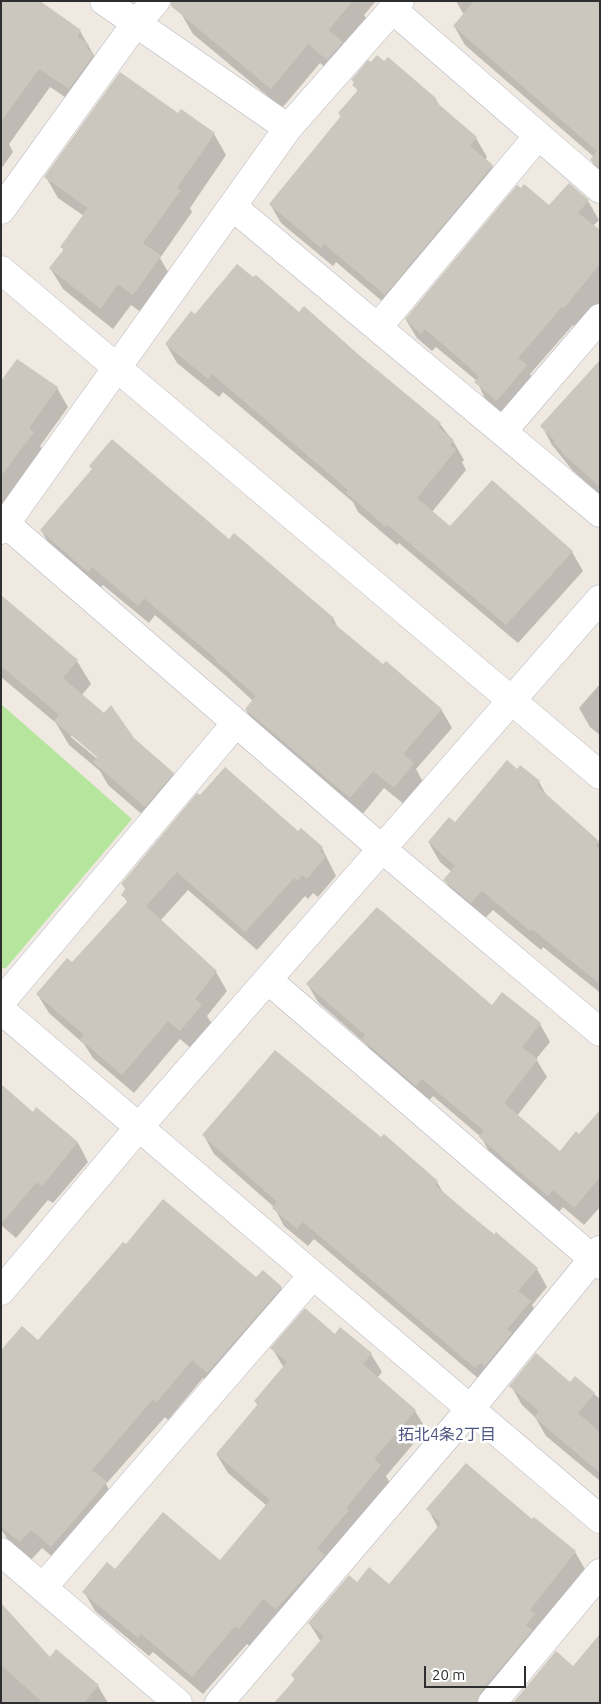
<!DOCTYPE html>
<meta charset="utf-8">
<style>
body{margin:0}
#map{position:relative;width:601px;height:1704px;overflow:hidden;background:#efe9e1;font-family:Ubuntu,sans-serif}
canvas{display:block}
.frame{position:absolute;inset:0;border:2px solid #2e2e2e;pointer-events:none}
.scale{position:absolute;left:424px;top:1666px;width:102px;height:22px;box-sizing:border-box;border:2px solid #2e2e2e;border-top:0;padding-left:6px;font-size:15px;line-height:18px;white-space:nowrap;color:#2e2e2e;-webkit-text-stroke:4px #fff;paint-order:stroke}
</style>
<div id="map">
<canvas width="601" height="1704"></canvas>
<div class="frame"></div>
<div class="scale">20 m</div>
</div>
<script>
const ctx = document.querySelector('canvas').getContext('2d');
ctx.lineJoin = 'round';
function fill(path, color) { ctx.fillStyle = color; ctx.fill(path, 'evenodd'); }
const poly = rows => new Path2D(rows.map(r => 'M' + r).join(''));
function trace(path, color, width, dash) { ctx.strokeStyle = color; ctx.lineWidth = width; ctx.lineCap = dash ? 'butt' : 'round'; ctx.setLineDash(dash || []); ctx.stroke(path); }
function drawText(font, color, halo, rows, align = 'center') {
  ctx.font = font + ' Ubuntu,"Noto Sans JP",sans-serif'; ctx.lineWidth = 5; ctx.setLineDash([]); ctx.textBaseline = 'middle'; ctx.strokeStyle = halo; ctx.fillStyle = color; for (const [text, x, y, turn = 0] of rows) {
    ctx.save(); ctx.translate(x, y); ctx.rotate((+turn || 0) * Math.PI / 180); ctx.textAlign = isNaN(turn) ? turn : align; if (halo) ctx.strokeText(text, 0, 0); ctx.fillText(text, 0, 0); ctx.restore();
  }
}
const green = poly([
 [1,704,132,819,6,968,1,968]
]);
const shadow = poly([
 [1,1,80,31,104,73,80,107,50,87,9,144,13,152,1,169],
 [194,1,376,1,364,15,366,18,343,44,353,61,338,78,320,63,282,108,193,34,182,15],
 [456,1,596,1,600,5,600,174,591,160,594,157,465,45,454,26,464,15],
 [384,62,436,100,441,108,476,138,487,157,485,160,492,166,503,185,396,313,336,262,333,266,281,223,270,204,341,117,339,113,358,92,353,80],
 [178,115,214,134,226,155,190,208,192,212,160,258,172,279,145,315,131,305,113,329,63,289,50,268,64,251,62,247,84,216,58,198,46,177],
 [588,201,599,220,593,226,600,232,600,327,589,338,573,325,530,374,536,384,508,419,486,401,477,381,436,347,432,351,417,338,406,320,550,207],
 [299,313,358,356,440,424,453,441,464,460,462,462,466,470,432,512,450,528,492,481,572,552,583,571,518,643,399,543,397,545,358,512,353,502,223,392,219,397,177,363,166,344,195,316],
 [600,361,600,495,573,471,552,445,542,426],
 [1,384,57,388,68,407,40,446,43,451,1,514],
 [41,530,229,540,333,618,338,628,383,666,441,709,452,728,416,769,423,782,405,805,384,788,361,816,257,728,246,710,253,701,225,675,155,615,149,623,103,585,99,589,52,549],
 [1,596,77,661,91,684,81,696,173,773,186,797,159,829,108,785,100,771,69,745,56,723,1,677],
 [71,734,102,760,101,762,71,737],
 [600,684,600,735,590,727,579,708],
 [517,771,539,782,548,798,600,844,600,995,598,991,543,947,541,950,493,910,482,921,456,899,445,880,452,872,440,862,429,843,455,824],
 [298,833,322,848,336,876,318,897,313,893,308,899,305,896,257,950,188,890,160,921,216,972,227,991,207,1016,212,1024,192,1049,180,1039,134,1093,93,1058,84,1044,49,1013,38,995,72,964,128,903,123,895,126,890,122,884],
 [308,985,492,1007,503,994,540,1024,550,1042,536,1059,547,1077,517,1116,560,1152,580,1136,600,1112,600,1207,584,1225,563,1207,558,1213,491,1155,481,1137,433,1096,427,1103,374,1057,367,1045,318,1002],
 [1,1086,33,1113,36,1109,78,1143,88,1162,53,1203,48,1200,16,1238,1,1225],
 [204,1136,381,1139,437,1182,444,1194,537,1269,547,1287,532,1305,540,1320,486,1385,314,1239,308,1246,284,1226,274,1207,214,1154],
 [256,1279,281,1288,292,1307,218,1391,203,1378,168,1420,165,1417,106,1484,116,1502,62,1565,42,1548,31,1560,10,1543,1,1529,1,1387,38,1341],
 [335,1336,371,1354,382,1372,377,1378,415,1411,426,1429,386,1476,391,1485,287,1627,274,1616,250,1646,247,1644,203,1694,153,1652,149,1656,95,1611,84,1592,115,1571,220,1561,267,1506,228,1473,217,1455,258,1406,255,1401,284,1368,272,1348],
 [575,1378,600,1399,600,1481,546,1436,535,1417,522,1405,511,1386,570,1384],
 [428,1509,533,1521,535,1519,575,1552,586,1571,485,1703,276,1703,295,1680,292,1675,321,1642,309,1623,357,1584,390,1585,438,1528],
 [1,1613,50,1659,98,1686,108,1703,1,1703]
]);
const building = poly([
 [1,1,40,1,81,30,77,37,89,44,86,48,94,54,69,89,39,69,1,122],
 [171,1,353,1,328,30,343,42,327,60,308,44,271,89,171,6],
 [474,1,600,1,600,168,590,160,597,151,453,26],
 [377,55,384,61,388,57,437,99,435,101,477,137,470,146,493,165,385,295,324,244,321,248,269,204,341,116,338,113,358,90,352,85,354,82,351,80,368,60,371,62],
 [120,72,178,113,181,109,215,133,177,188,181,190,143,243,161,256,133,295,118,284,101,309,49,268,64,249,60,247,88,208,44,177],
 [569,183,589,200,578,213,600,230,600,264,564,308,562,307,518,358,527,365,497,401,474,382,479,377,469,367,425,329,421,334,405,319,517,185,521,188,524,184,549,205],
 [237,264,253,277,256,275,299,312,304,306,359,355,441,423,438,427,454,440,450,445,456,450,417,498,450,526,492,480,573,551,506,625,388,525,386,527,346,493,348,490,212,374,208,379,165,344,191,311,195,314],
 [17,359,58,387,29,428,34,432,1,476,1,381],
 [600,360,600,487,561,452,562,451,553,443,555,441,540,426],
 [112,439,229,539,234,533,334,618,331,621,383,664,386,661,442,709,403,754,414,763,394,788,373,771,350,798,245,709,256,696,216,661,217,660,144,598,138,606,92,567,88,572,40,530,92,469,89,466],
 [1,595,78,660,63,678,104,713,111,705,134,738,174,773,145,807,93,762,97,757,54,721,59,715,1,666],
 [507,760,517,769,520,765,540,781,537,786,599,841,595,845,600,849,600,984,532,929,530,931,482,891,471,903,443,880,455,866,428,842,449,817,455,822],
 [225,767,298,831,301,828,323,847,320,851,326,856,307,879,302,875,297,881,294,878,245,932,177,872,146,906,217,971,195,999,202,1005,180,1031,168,1021,122,1075,80,1039,84,1035,36,994,67,958,72,962,128,901,121,895,126,888,121,884,197,793,200,795],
 [377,907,492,1005,502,992,541,1023,522,1047,538,1059,504,1103,560,1151,576,1131,579,1134,600,1110,600,1177,574,1208,553,1190,548,1196,479,1137,484,1131,422,1079,416,1086,362,1039,365,1035,306,984],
 [275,1050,381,1137,384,1134,438,1181,435,1185,494,1235,496,1232,538,1268,518,1291,531,1301,507,1329,512,1333,485,1366,481,1362,475,1368,303,1222,297,1229,272,1208,277,1202,202,1135],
 [1,1084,33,1112,36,1107,78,1142,42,1186,37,1182,1,1224],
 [163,1199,256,1277,263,1270,282,1287,207,1373,192,1360,157,1402,153,1399,92,1470,107,1482,51,1547,31,1530,20,1542,1,1527,1,1350,22,1326,38,1340,123,1242,126,1244],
 [305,1308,335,1334,340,1327,372,1353,363,1364,416,1410,374,1459,381,1465,346,1508,349,1510,317,1548,325,1555,276,1609,263,1599,239,1629,235,1626,192,1677,141,1634,138,1638,82,1592,107,1562,115,1569,163,1512,220,1560,270,1500,216,1454,258,1404,254,1401,287,1362,270,1348],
 [536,1353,570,1382,575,1376,595,1393,578,1413,600,1432,600,1473,534,1417,539,1411,509,1386],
 [466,1463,532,1519,534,1517,576,1551,530,1610,535,1614,526,1625,532,1630,480,1693,477,1703,274,1703,295,1679,291,1675,324,1636,308,1623,349,1575,357,1582,369,1567,389,1584,441,1523,426,1509],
 [1,1603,50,1657,56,1649,99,1685,84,1703,43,1703,1,1665],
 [600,1634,600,1703,513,1703,556,1651,573,1666]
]);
const minor = poly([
 [104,1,288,128],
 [392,9,600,189],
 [233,207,600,513],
 [1,210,136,23,156,1],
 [1,270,600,775],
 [378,327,538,136],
 [503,431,600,318],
 [6,524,381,848,600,1032],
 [1,530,288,128,400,1],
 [268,980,600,1265],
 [1,1002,236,723],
 [1,1010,600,1519],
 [1,1291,139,1127,600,599],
 [1,1552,178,1703],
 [44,1586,313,1275],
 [219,1703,471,1408,600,1250],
 [492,1703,600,1573]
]);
const neighbourhoodNames = [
 ["拓北4条2丁目",447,1435]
];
fill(green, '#b6e59e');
fill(shadow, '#0003');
fill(building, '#cbc7bf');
trace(minor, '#b4b7c1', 29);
trace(minor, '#fff', 28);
drawText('16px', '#4d5680', '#fff', neighbourhoodNames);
</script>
